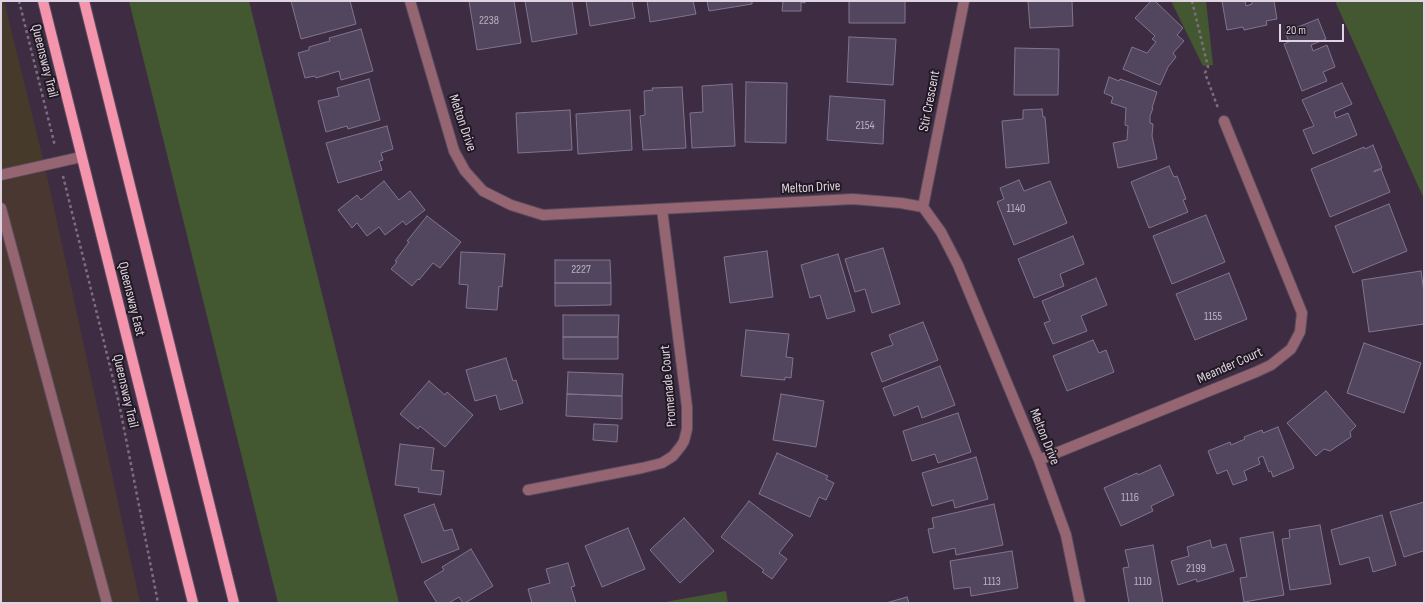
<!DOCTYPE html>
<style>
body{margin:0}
#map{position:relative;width:1425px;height:604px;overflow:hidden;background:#3e2d42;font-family:"Sofia Sans Condensed",sans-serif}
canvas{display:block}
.frame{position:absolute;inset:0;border:2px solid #dfd4e1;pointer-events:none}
.scale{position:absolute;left:1279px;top:24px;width:65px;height:18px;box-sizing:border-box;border:2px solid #dfd4e1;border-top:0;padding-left:5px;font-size:12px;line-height:14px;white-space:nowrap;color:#dfd4e1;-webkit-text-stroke:3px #211923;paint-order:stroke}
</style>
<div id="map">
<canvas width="1425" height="604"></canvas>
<div class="frame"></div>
<div class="scale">20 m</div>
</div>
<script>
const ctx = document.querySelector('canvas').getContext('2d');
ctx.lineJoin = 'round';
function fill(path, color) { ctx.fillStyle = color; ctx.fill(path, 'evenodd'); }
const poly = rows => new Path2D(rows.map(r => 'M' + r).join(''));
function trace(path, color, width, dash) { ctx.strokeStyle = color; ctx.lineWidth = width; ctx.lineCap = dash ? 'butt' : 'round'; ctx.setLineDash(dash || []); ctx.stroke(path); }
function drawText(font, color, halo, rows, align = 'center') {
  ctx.font = font + ' "Sofia Sans Condensed",sans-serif'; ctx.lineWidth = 4; ctx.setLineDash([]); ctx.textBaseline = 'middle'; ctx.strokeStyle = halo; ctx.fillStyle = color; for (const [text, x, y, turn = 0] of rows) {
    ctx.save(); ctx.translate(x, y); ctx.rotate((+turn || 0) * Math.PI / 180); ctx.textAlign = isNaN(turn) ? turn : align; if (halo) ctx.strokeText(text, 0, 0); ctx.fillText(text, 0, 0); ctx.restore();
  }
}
const commercial = poly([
 [1,1,4,1,45,167,1,175]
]);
const industrial = poly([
 [45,167,140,603,1,603,1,175]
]);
const green = poly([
 [129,1,249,1,399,603,278,603],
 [1171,1,1206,1,1213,65,1203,66],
 [1335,1,1424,1,1424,199],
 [726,591,728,603,660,603]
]);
const building = poly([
 [291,1,350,1,356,24,301,39,291,1],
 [469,1,514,1,521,43,477,50,469,1],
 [525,1,572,1,577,34,532,42,525,1],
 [586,1,632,1,635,18,590,26,586,1],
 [647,1,693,1,696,14,650,22,647,1],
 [707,1,752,1,752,4,709,11,707,1],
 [779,1,805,1,805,3,801,2,801,11,782,11,783,1,779,1],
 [849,1,905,1,905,23,849,23,849,1],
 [1028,1,1072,1,1073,26,1030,28,1028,1],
 [1151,1,1155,1,1183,28,1177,35,1184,41,1173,53,1176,57,1168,67,1160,85,1123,69,1132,47,1147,53,1156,42,1152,39,1155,36,1135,18,1151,1],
 [1222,1,1245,1,1246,6,1252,4,1252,1,1274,1,1277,19,1266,21,1267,25,1244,30,1243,27,1227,30,1222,1],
 [1318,19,1326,39,1311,45,1313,51,1327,45,1335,67,1323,72,1327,81,1302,91,1284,44,1289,42,1285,32,1318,19],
 [361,29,373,71,341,80,339,71,316,78,315,76,305,78,298,53,309,50,309,47,330,41,329,38,361,29],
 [849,37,896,39,893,85,847,82,849,37],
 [1015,48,1059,49,1058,95,1014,95,1015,48],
 [1109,77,1119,81,1120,79,1157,92,1152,108,1153,108,1150,116,1150,123,1153,124,1152,136,1157,159,1118,168,1113,143,1127,140,1128,126,1125,125,1126,108,1111,103,1113,97,1104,93,1109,77],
 [369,79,380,120,348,129,347,126,326,132,318,101,339,96,337,88,369,79],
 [746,82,787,83,786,143,745,142,746,82],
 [1342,83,1352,104,1334,112,1336,118,1348,113,1357,135,1313,154,1303,130,1314,126,1302,100,1342,83],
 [732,84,735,146,692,148,690,113,703,112,702,86,732,84],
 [682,87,686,148,643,150,640,116,645,115,644,91,653,90,652,88,682,87],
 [830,96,885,100,883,144,827,140,830,96],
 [1042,109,1043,117,1045,117,1049,163,1006,168,1002,121,1023,119,1023,110,1042,109],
 [570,110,572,150,518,153,516,113,570,110],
 [630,110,632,150,578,154,576,114,630,110],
 [387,126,393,149,381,153,383,160,379,161,382,170,338,183,326,143,387,126],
 [1373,145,1382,168,1374,171,1374,172,1381,169,1390,192,1330,217,1311,169,1364,147,1365,149,1373,145],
 [1169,166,1174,177,1177,176,1186,199,1183,200,1188,212,1149,228,1131,182,1169,166],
 [1019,180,1024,191,1050,181,1067,223,1014,245,997,202,1004,199,1000,188,1019,180],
 [384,181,399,200,410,191,425,210,406,225,403,221,385,235,379,227,367,236,357,223,352,228,338,210,357,195,361,200,384,181],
 [1389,204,1407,251,1353,273,1335,226,1389,204],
 [1206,215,1225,262,1172,284,1153,236,1206,215],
 [427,216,461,242,440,268,433,263,419,280,418,279,412,286,391,269,397,262,395,261,409,242,407,241,427,216],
 [1073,236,1084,264,1060,274,1064,286,1034,298,1018,259,1073,236],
 [883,248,900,304,872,313,865,289,855,292,845,259,883,248],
 [767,251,773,297,730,303,724,257,767,251],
 [461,252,505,254,502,287,499,286,497,310,466,308,468,285,459,284,461,252],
 [838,254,855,311,827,319,820,295,810,298,801,265,838,254],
 [555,260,610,260,611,283,555,283,555,260],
 [1421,271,1424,292,1424,324,1369,332,1362,280,1421,271],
 [1229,273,1247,319,1195,340,1176,294,1229,273],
 [1096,278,1107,305,1081,316,1087,331,1053,344,1044,323,1050,321,1042,301,1096,278],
 [555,283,611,283,611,305,555,306,555,283],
 [563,315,619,315,618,337,563,337,563,315],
 [923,322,938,360,882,382,871,353,893,345,889,335,923,322],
 [746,330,789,334,786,357,793,358,791,378,785,377,785,380,741,376,746,330],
 [563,337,618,337,618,359,563,359,563,337],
 [1093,340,1099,353,1106,350,1114,372,1067,391,1053,356,1093,340],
 [1364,343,1421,363,1404,413,1347,393,1364,343],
 [506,358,513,381,516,380,523,403,500,410,496,395,475,401,466,370,506,358],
 [940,366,955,405,922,418,918,406,894,416,883,388,940,366],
 [568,372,623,374,622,396,567,394,568,372],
 [429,381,445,395,447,392,473,415,445,447,420,426,418,429,400,414,429,381],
 [1326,391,1356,426,1350,432,1351,437,1330,451,1324,449,1316,456,1287,423,1326,391],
 [567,394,622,396,622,419,566,416,567,394],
 [781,394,824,401,816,447,773,440,781,394],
 [958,413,971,452,938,463,935,454,912,461,903,431,958,413],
 [594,424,618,425,617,442,593,440,594,424],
 [1278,427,1294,468,1273,477,1271,471,1269,472,1263,456,1258,458,1260,464,1244,471,1247,480,1233,485,1227,470,1217,474,1208,451,1230,442,1231,445,1245,439,1244,437,1262,430,1263,433,1278,427],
 [400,444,434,448,431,470,444,471,441,495,418,492,419,488,395,485,400,444],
 [777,453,828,476,826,479,834,483,826,500,819,497,810,517,759,494,777,453],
 [976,457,988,499,955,508,953,500,932,506,922,473,976,457],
 [1160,465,1174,495,1151,506,1153,511,1121,526,1104,488,1137,473,1138,475,1160,465],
 [749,501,793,535,779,553,787,559,772,579,762,572,764,570,721,537,749,501],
 [1424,502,1424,552,1423,551,1404,557,1390,512,1424,502],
 [434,504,444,531,452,529,459,549,422,563,404,515,434,504],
 [994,504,1003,545,956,555,955,548,933,553,928,529,934,528,932,518,994,504],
 [1382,515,1396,565,1373,572,1369,557,1340,565,1331,530,1382,515],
 [684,518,714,551,680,583,650,550,684,518],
 [1320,525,1331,584,1290,590,1282,539,1290,538,1289,530,1320,525],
 [628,528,645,569,602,587,585,546,628,528],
 [1273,532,1284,595,1244,602,1240,578,1247,577,1240,538,1273,532],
 [1210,540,1212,548,1226,544,1234,571,1197,582,1196,579,1178,585,1171,561,1189,556,1187,547,1210,540],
 [1153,545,1163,603,1129,603,1123,568,1129,567,1125,550,1153,545],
 [471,549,493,586,465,603,463,603,459,597,449,603,437,603,424,582,444,570,442,567,471,549],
 [1012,551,1018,588,971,596,970,587,954,589,950,561,1012,551],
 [568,563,575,586,571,587,576,603,532,603,528,589,550,583,546,569,568,563],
 [907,597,909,603,886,603,907,597]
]);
const path = poly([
 [19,1,55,146],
 [1192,1,1208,67,1205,73,1218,108],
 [63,176,119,403,158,603]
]);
const minor = poly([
 [410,1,454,151,465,171,483,191,511,205,543,215,853,199,901,203,923,207,941,232,958,265,1039,460,1066,535,1080,603],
 [1,175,81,157],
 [923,207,964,1],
 [1,208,107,603],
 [1039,460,1256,372,1271,365,1291,349,1300,332,1302,313,1224,121],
 [528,490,642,468,662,463,673,456,681,446,684,441,687,429,687,407,662,209]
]);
const major = poly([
 [43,1,193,603],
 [84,1,234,603]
]);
const numberNames = [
 ["2238",489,21],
 ["2154",865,126],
 ["1140",1016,209],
 ["2227",581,270],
 ["1155",1213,317],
 ["1116",1130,498],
 ["2199",1196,569],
 ["1113",992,582],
 ["1110",1143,582]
];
const streetNames = [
 ["Queensway Trail",44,61,76],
 ["Stir Crescent",930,101,-79],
 ["Melton Drive",462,123,71],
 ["Melton Drive",811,188,-3],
 ["Queensway East",131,299,76],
 ["Meander Court",1230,366,-24],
 ["Promenade Court",669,386,-95],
 ["Queensway Trail",125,391,77],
 ["Melton Drive",1044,437,68]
];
fill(commercial, '#463a2b');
fill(industrial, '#4a3731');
fill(green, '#435831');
fill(building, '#52465e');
trace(building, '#81748f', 1);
trace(minor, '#5b4b5f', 12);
trace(major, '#5b4b5f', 12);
trace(path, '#7c6e80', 2.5, [3, 3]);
trace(minor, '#956671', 10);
trace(major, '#f495ad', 10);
drawText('12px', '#bcb0c0', null, numberNames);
drawText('14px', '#dfd4e1', '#211923', streetNames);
</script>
